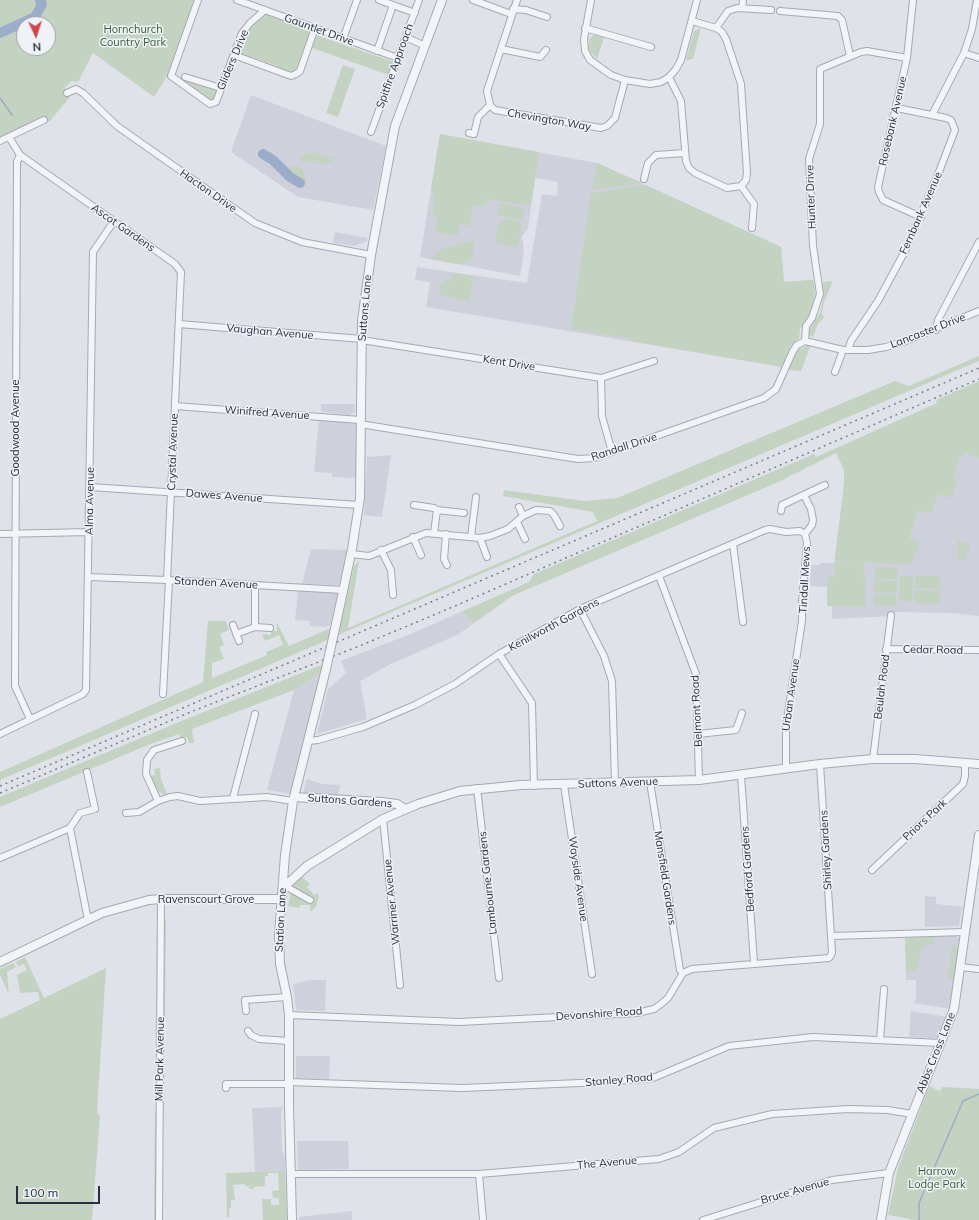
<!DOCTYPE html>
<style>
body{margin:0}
#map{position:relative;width:979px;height:1220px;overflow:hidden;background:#e0e2e9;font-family:Mulish,sans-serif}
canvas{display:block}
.north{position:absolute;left:16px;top:16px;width:40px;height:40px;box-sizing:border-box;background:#eff2f6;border:1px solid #9fa4ad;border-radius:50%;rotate:176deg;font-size:11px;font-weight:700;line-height:16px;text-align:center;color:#282f40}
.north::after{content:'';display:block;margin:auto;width:14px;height:18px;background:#ce454c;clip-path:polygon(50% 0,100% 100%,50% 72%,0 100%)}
.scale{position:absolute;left:16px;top:1186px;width:84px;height:18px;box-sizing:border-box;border:2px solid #282f40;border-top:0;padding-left:5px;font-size:12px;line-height:14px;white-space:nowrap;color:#282f40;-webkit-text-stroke:3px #eff2f6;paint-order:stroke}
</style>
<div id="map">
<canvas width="979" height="1220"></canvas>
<div class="north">N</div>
<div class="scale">100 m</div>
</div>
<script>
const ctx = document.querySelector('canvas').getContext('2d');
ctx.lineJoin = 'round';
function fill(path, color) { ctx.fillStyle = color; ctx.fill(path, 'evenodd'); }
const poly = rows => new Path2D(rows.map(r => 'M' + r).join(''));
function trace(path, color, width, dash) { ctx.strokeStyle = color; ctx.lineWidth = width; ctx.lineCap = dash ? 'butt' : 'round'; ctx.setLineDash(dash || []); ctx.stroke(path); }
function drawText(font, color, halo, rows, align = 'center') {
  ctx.font = font + ' Mulish,sans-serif'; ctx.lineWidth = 3; ctx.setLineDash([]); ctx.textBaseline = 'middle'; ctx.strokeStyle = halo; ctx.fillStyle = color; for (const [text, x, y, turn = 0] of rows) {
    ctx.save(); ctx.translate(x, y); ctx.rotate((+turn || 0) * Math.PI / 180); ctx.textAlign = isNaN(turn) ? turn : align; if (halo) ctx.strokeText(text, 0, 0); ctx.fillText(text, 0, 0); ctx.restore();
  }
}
const built = poly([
 [251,95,386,146,373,210,298,197,231,152],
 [440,134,597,163,781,247,784,282,813,280,815,288,811,311,800,329,799,338,790,347,782,367,426,307,430,282,415,280,417,267,527,283,542,194,557,196,558,182,535,178,528,228,522,237,524,251,520,276,420,257],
 [335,232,367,238,367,241,354,246,333,243],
 [979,390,979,616,952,613,895,612,895,616,832,619,832,606,827,606,827,587,810,586,811,565,820,565,820,563,834,563,844,484,844,470,837,453],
 [321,404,355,404,355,412,350,415,321,412],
 [319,418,357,423,357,478,332,477,332,473,314,472],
 [391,455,382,517,364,515,367,457],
 [311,549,348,550,341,579,341,585,302,584],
 [298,591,336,593,339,600,338,603,335,604,333,614,336,617,334,625,324,627,310,626,310,621,295,620],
 [463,611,473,624,459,634,389,665,360,681,367,719,317,734,328,689,346,673,341,661,413,633],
 [322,672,291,794,267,790,294,690],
 [307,779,322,784,340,785,338,795,303,793],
 [925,896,936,897,936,904,962,907,959,926,925,927],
 [956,936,960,939,951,1009,913,1003,916,1000,916,980,906,980,905,938],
 [309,980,326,980,325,1011,296,1010,293,984],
 [911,1011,948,1017,938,1038,909,1037],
 [296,1056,330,1056,329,1079,296,1078],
 [283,1107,281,1112,282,1150,285,1156,285,1171,255,1172,252,1108],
 [297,1141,348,1141,349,1169,298,1170],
 [352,1211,352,1220,299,1220,299,1217]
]);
const green = poly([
 [0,0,196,0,169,76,167,76,154,97,93,53,78,82,72,81,65,87,66,91,70,97,50,121,49,122,44,116,0,138],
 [24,24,48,24,48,48,24,48],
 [265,14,311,31,298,70,291,73,279,69,277,66,252,57,249,58,238,53,246,33,255,21],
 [701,28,693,59,686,60,694,31],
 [595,34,604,37,597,59,590,51,589,47,589,39],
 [316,35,394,62,389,75,312,48],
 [343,65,355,69,338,117,326,113],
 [178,79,218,90,214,100,211,102],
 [440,134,539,152,531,206,488,199,486,205,473,207,470,226,460,224,458,236,435,232,438,217,432,216,435,200,431,189],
 [314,152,334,160,334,161,322,165,316,160,305,163,299,156],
 [597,163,642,183,592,190],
 [293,165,302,168,307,183,304,186,296,186,283,179,284,171],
 [646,185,781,247,784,282,813,280,815,295,811,311,800,329,799,338,790,347,782,367,631,341,631,339,571,329,591,193],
 [500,203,524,208,522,220,497,215],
 [507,219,517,220,522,226,518,247,495,243,499,222],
 [463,242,475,242,472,258,469,261,457,264,429,259,442,249],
 [453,273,474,276,469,301,444,297,440,294,439,283,444,284,445,280,451,281],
 [833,281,824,302,822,313,824,318,818,324,813,337,809,335,809,331,820,312,824,295,823,282],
 [808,345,810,347,801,371,791,370,789,369,797,350],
 [979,356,979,361,338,635,354,566,359,561,348,628,597,521,593,512,503,496,504,490,584,501,617,498,895,381,909,386],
 [979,381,979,458,965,453,962,458,960,457,953,475,956,476,955,481,957,482,951,498,938,494,931,514,919,510,909,538,920,542,911,565,835,560,844,484,844,470,836,453,776,483,512,596,473,624,463,611,529,582,534,574,814,454,816,457,937,403,936,400],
 [958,540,970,545,965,560,957,559],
 [835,561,864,562,863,578,866,578,865,607,827,606,828,577,835,577],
 [875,567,897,568,897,579,875,579],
 [915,575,941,576,940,589,915,588],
 [900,576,913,576,912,602,899,601],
 [875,580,897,581,896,593,874,592],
 [915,590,940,591,940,604,914,603],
 [874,594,896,595,896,606,874,605],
 [208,621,226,621,229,630,220,634,224,645,219,647,224,659,212,663,212,678,267,655,266,652,283,645,279,635,265,641,262,634,271,635,271,631,277,631,277,623,289,646,331,628,330,639,0,780,0,772,203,682],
 [324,664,322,672,294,690,192,729,194,743,189,743,187,737,181,739,179,734,148,745,0,807,0,797,179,722],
 [160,768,161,779,167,794,165,795,156,791,149,776,155,775,154,769],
 [302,877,310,884,307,887,314,895,316,893,319,896,316,907,310,912,310,905,300,905,299,908,288,906,292,887],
 [157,907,158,907,155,1106],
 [165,920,166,920,164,1106,163,1106],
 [933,937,933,947,929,943,922,947,917,971,906,971,905,938],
 [953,945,957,947,959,949,955,981,949,978,948,976],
 [25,957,44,998,106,968,97,1112,100,1117,92,1220,0,1220,0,1019,40,1000,38,992,20,993,17,975,27,970,24,964,18,966,16,962],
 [13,963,16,967,7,972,9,994,0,975,0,969],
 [929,1086,940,1091,942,1087,979,1089,979,1220,915,1220,888,1215,898,1168],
 [155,1113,156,1113,156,1220,154,1220],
 [285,1171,287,1220,263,1220,262,1199,271,1199,271,1205,279,1205,279,1198,273,1198,272,1191,279,1190,278,1173,268,1173,268,1176,265,1176,265,1186,254,1187,254,1189,249,1189,249,1186,245,1186,245,1184,233,1185,235,1200,231,1200,231,1208,229,1208,229,1217,227,1217,226,1173]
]);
const stream = poly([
 [0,98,12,115],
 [919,1220,919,1203,963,1101,979,1094]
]);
const river = poly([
 [0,33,35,17,42,4,40,0],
 [263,154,273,160,290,177,300,183]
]);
const minor = poly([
 [198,0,171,76,210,104,216,102,242,33,250,23,265,10],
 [237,0,398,58],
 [379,0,415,13],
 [473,0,511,14],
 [517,0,487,91,490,105,495,110,601,128,607,126,615,118,625,80],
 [591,0,584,39,585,51,590,60,611,75,625,80,650,84,661,82,669,77,676,69,681,60,697,0],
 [913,0,907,58,878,187,879,192,883,200,921,217],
 [742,8,743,0],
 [513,9,526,10,547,17],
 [780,11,838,16,842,20,850,56],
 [585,28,651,47],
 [716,28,728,11,737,8,771,10],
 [406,37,425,46],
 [343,39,357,0],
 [501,49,540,57,546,50],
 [377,51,393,5],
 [964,53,979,58],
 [234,55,291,76,296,74,300,71,315,28],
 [185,77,221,88],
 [669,77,681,101,686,161,689,168,695,173,727,188,741,186,746,180,747,173,741,84,726,39,722,32,716,28,692,21],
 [67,93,76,89,83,93,117,126,255,223,302,242,371,255],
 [932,115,964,53,972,29,977,0],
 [371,132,419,0],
 [469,133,474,134,478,117,490,105],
 [9,137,20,155,175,264,181,272,167,580],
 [0,141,44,120],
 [20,155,17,162,15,686,30,719],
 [644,179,648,163,656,155,685,153],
 [741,186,754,204,752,228],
 [179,324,362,339],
 [936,330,938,320,979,242],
 [362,340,601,378,654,361],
 [805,341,806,326,812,318,820,294,813,246,809,159,820,124,820,69,861,52,867,51,907,58],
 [805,341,843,350,868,350,886,347,903,342,979,311],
 [848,350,851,341,878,301,905,251,939,172,955,130,951,120,946,118,897,108],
 [835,372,843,350],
 [601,378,602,416,612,452],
 [175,406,360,420],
 [360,424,578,459,594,458,764,398,776,389,793,351,797,345,805,341],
 [90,487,359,505],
 [414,505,434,508,437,510,464,513],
 [519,507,523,516],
 [781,511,782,505,825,485],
 [517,522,525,539],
 [434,533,437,510],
 [0,534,89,532],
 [446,534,444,559,447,565],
 [413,537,421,555],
 [471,537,476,497],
 [480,538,487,557],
 [733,544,743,622],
 [381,550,391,570,393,595],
 [351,554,369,556,426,533,480,538,490,536,508,529,523,516,536,510,550,511,554,515,560,526],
 [659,576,696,674,699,780],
 [89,577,167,580,343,590],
 [580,609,604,656,612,681,615,783],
 [233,625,239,641],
 [255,627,270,628],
 [236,634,255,627,255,585],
 [886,649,979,650],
 [499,654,532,703,534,786],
 [163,694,169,580],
 [0,734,83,694,86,690,93,252,114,221],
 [698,734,736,730,742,713],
 [308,741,318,740,363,727,415,705,455,684,499,654,580,609,765,530,770,529,786,532,800,531,805,534],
 [873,759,891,615],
 [820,764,831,936],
 [786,769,786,726,802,621,802,602,807,543,805,534,812,525,813,520,811,509,804,495],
 [741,775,754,963],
 [650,782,680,970,683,973],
 [564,785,592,974],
 [477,788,499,978],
 [233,798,255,714],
 [158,801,146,774,147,760,154,750,182,741],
 [126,813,139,812,158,801,170,797,178,796,200,801,267,797,293,801],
 [383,819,400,985],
 [70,828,80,813,95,809,87,772],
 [0,858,70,828,88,920],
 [872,870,963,784,965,776,965,763],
 [285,886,310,900],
 [960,967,979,969],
 [246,1011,245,1000,287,997],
 [289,1015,459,1022,637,1013,654,1009,661,1004,668,998,683,973,692,969,829,958,832,953,831,936,965,932],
 [248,1031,251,1035,259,1039,289,1041],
 [880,1040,884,989],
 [289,1082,462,1088,603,1082,653,1078,729,1046,813,1037,941,1043],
 [226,1088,226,1084,289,1084],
 [291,1174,479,1174,659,1159,679,1152,714,1128,772,1114,848,1109,888,1110,912,1114],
 [479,1174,483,1220],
 [159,1220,161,899],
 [703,1220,832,1180,889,1173]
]);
const tertiary = poly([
 [336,624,352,549,360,498,362,321,371,255,395,126,442,0],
 [294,797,382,802,397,804,405,809],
 [283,888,307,866,383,819,418,804,460,791,521,785,699,780,820,764,873,759,915,759,979,764],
 [0,962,102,913,149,900,161,899,281,899],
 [292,1220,289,1106,289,1015,287,997,280,964,279,935,285,855,293,801,326,669],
 [881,1220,889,1173,954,1009,979,835]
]);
const rail = poly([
 [0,786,979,368],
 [0,793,193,711,357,647,448,609,979,379]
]);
const tertiaryBridge = poly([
 [326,669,336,624]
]);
const parkNames = [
 ["Hornchurch",133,30],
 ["Country Park",133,43],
 ["Harrow",937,1172],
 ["Lodge Park",937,1185]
];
const streetNames = [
 ["Gauntlet Drive",319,30,20],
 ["Gliders Drive",233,60,-67],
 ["Spitfire Approach",395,66,-70],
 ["Chevington Way",549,120,10],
 ["Rosebank Avenue",893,121,-77],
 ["Hacton Drive",208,191,35],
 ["Hunter Drive",811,197,-92],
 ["Fernbank Avenue",921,213,-66],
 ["Ascot Gardens",123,228,35],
 ["Suttons Lane",365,308,-85],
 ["Lancaster Drive",928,331,-21],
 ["Vaughan Avenue",270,332,5],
 ["Kent Drive",509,363,9],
 ["Winifred Avenue",267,413,4],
 ["Goodwood Avenue",16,428,-90],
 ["Randall Drive",624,447,-18],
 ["Crystal Avenue",173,452,-88],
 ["Dawes Avenue",224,496,4],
 ["Alma Avenue",90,501,-89],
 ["Tindall Mews",805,580,-87],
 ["Standen Avenue",216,583,3],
 ["Kenilworth Gardens",554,625,-28],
 ["Cedar Road",933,650,1],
 ["Beulah Road",882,687,-83],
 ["Urban Avenue",791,695,-82],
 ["Belmont Road",697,711,-93],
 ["Suttons Avenue",618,783,-2],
 ["Suttons Gardens",350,801,4],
 ["Priors Park",925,820,-43],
 ["Shirley Gardens",826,850,-93],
 ["Bedford Gardens",748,869,-94],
 ["Mansfield Gardens",665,878,81],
 ["Wayside Avenue",578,879,82],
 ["Lambourne Gardens",488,883,-96],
 ["Ravenscourt Grove",206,900],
 ["Warriner Avenue",392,902,-96],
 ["Station Lane",281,920,-87],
 ["Devonshire Road",599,1014,-4],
 ["Abbs Cross Lane",936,1053,-68],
 ["Mill Park Avenue",160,1059,-89],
 ["Stanley Road",619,1080,-5],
 ["The Avenue",607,1163,-5],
 ["Bruce Avenue",795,1191,-16]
];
fill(built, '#ced1db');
fill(green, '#c4d3c1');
trace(stream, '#9badc9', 1.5);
trace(river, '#9badc9', 10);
trace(minor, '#a5a9b3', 8);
trace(tertiary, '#a5a9b3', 10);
trace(minor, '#f3f4f7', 6);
trace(tertiary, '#f3f4f7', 8);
trace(rail, '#798092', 1.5, [2, 4]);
trace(tertiaryBridge, '#a5a9b3', 10, []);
trace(tertiaryBridge, '#f3f4f7', 8);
drawText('11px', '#395c36', '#eff2f6', parkNames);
drawText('11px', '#282f40', '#eff2f6', streetNames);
</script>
